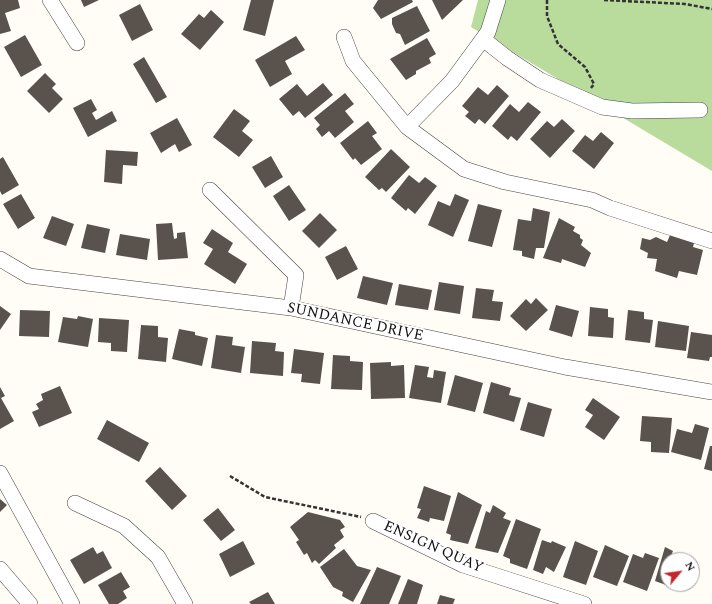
<!DOCTYPE html>
<style>
body{margin:0}
#map{position:relative;width:712px;height:604px;overflow:hidden;background:#fffdf5;font-family:Spectral,serif}
canvas{display:block}
.north{position:absolute;left:660px;top:552px;width:40px;height:40px;box-sizing:border-box;background:#fff;border:1px solid #a0a0a0;border-radius:50%;rotate:61deg;font-size:11px;font-weight:700;line-height:16px;text-align:center;color:#111}
.north::after{content:'';display:block;margin:auto;width:14px;height:18px;background:#c4262e;clip-path:polygon(50% 0,100% 100%,50% 72%,0 100%)}
</style>
<div id="map">
<canvas width="712" height="604"></canvas>
<div class="north">N</div>
</div>
<script>
const ctx = document.querySelector('canvas').getContext('2d');
ctx.lineJoin = 'round';
function fill(path, color) { ctx.fillStyle = color; ctx.fill(path, 'evenodd'); }
const poly = rows => new Path2D(rows.map(r => 'M' + r).join(''));
function trace(path, color, width, dash) { ctx.strokeStyle = color; ctx.lineWidth = width; ctx.lineCap = dash ? 'butt' : 'round'; ctx.setLineDash(dash || []); ctx.stroke(path); }
function drawText(font, color, halo, rows, align = 'center') {
  ctx.font = font + ' Spectral,serif'; ctx.lineWidth = 4; ctx.setLineDash([]); ctx.textBaseline = 'middle'; ctx.strokeStyle = halo; ctx.fillStyle = color; for (const [text, x, y, turn = 0] of rows) {
    ctx.save(); ctx.translate(x, y); ctx.rotate((+turn || 0) * Math.PI / 180); ctx.textAlign = isNaN(turn) ? turn : align; if (halo) ctx.strokeText(text, 0, 0); ctx.fillText(text, 0, 0); ctx.restore();
  }
}
const forest = poly([
 [478,0,712,0,712,171,471,27]
]);
const building = poly([
 [0,0,18,0,20,8,5,13,11,31,0,34],
 [81,0,99,0,84,7],
 [251,0,274,0,265,36,243,30],
 [378,0,412,0,413,2,381,19,373,8],
 [432,0,463,0,442,20],
 [140,4,153,30,132,41,119,15],
 [417,6,430,31,405,45,400,34,396,33,392,24,392,18],
 [211,10,224,22,200,50,181,34,199,14,204,18],
 [25,35,42,65,21,77,4,47],
 [296,36,305,50,285,61,292,74,270,87,255,60],
 [427,38,436,54,429,58,431,63,416,71,416,74,406,80,390,59],
 [144,57,167,97,156,103,133,64],
 [45,73,56,84,52,88,63,99,49,113,27,91],
 [323,83,333,95,305,118,299,111,293,116,279,99,297,84,307,96],
 [497,85,509,96,485,124,479,119,475,124,465,116,469,112,462,106,478,87,488,95],
 [345,93,354,104,345,111,354,122,335,138,329,131,322,137,316,129,320,125,314,118],
 [91,99,97,110,92,113,96,120,112,111,117,121,88,137,73,108],
 [528,102,541,112,517,141,511,136,508,140,492,126,510,104,519,112],
 [234,109,250,121,242,131,253,140,239,157,213,137],
 [177,118,192,145,179,152,175,144,161,153,150,133],
 [562,119,575,131,550,158,530,139,547,121,554,127],
 [368,121,377,133,372,136,382,149,361,165,355,158,353,160,340,143],
 [601,132,614,143,594,169,572,151,585,135,593,141],
 [391,149,410,167,386,192,382,188,379,190,365,177],
 [106,150,138,152,137,166,123,165,122,184,104,182],
 [271,156,283,177,265,188,252,167],
 [3,157,19,185,2,195,0,191,0,159],
 [409,175,419,183,425,177,437,186,415,214,408,208,406,211,391,198],
 [289,185,306,210,289,221,273,196],
 [21,194,35,218,18,229,3,204],
 [455,194,469,200,453,237,428,225,438,201,450,206],
 [478,204,502,210,492,247,468,241],
 [533,208,550,212,544,248,536,248,534,259,522,256,522,251,513,250,518,219,531,221],
 [320,213,337,230,319,248,302,231],
 [52,216,74,224,66,246,43,238],
 [559,218,575,227,573,231,580,235,580,238,583,240,581,245,591,253,585,267,562,259,561,263,543,258],
 [172,223,174,239,177,238,177,233,185,232,188,258,158,260,156,224],
 [87,224,110,229,105,253,81,248],
 [212,229,233,243,228,252,247,264,235,284,204,264,213,249,203,243],
 [671,233,695,239,693,247,703,250,697,275,679,271,677,278,655,271,657,259,647,258,648,253,640,249,642,238,650,240,656,237,667,242],
 [120,234,150,239,147,260,116,255],
 [346,246,358,269,337,280,325,257],
 [363,276,393,283,387,305,357,298],
 [439,282,464,286,460,314,434,310],
 [399,284,432,290,428,310,395,305],
 [476,288,494,290,492,301,503,302,500,321,472,318],
 [536,298,548,310,526,331,510,316,526,299,531,304],
 [556,305,579,311,572,337,549,330],
 [0,306,11,314,0,330],
 [590,307,608,309,608,317,614,318,613,338,588,336],
 [20,310,50,311,49,337,19,336],
 [628,310,644,312,644,319,653,320,650,343,625,340],
 [78,316,93,319,88,347,58,342,63,317,77,319],
 [99,318,129,320,127,352,111,351,111,343,98,342],
 [658,321,689,326,686,351,655,347],
 [141,325,158,326,158,337,168,338,166,362,138,359],
 [179,329,195,332,195,335,208,338,202,366,172,359],
 [691,332,712,335,712,357,710,357,709,361,687,358],
 [216,335,233,337,232,345,245,347,241,373,211,368],
 [252,341,276,343,275,351,284,352,283,376,250,373],
 [294,349,324,353,320,384,301,382,302,374,291,373],
 [333,355,350,356,350,361,363,362,362,390,331,389],
 [391,362,391,366,404,365,405,398,371,399,370,363],
 [415,365,429,367,427,377,433,378,434,370,446,372,441,403,409,398],
 [455,375,483,383,475,412,447,405],
 [491,382,511,388,509,395,521,398,514,422,483,413],
 [60,386,72,413,39,427,32,412,39,409,36,404,43,400,41,394],
 [0,387,5,396,1,398,14,421,0,429],
 [593,398,620,417,604,440,585,427,593,415,585,410],
 [528,402,552,409,544,437,520,430],
 [642,416,672,418,669,453,651,452,651,442,640,441],
 [107,420,149,443,139,462,97,439],
 [695,424,709,428,701,460,671,452,677,429,692,433],
 [710,446,712,446,712,471,704,469],
 [160,467,187,496,172,510,145,481],
 [424,486,451,496,444,521,430,518,429,522,417,518,421,509,417,508],
 [458,492,482,505,468,544,450,540,451,535,446,533],
 [0,499,7,505,0,512],
 [493,505,506,513,503,518,511,521,498,553,475,548,486,511,490,513],
 [218,508,235,530,221,541,203,520],
 [308,512,340,520,345,527,340,530,344,537,334,545,336,548,319,564,315,560,312,563,307,553,304,555,296,542,299,540,290,527],
 [516,519,541,529,527,569,510,563,510,559,503,556],
 [542,540,551,543,552,541,566,547,554,572,546,567,543,574,533,570],
 [243,541,255,564,230,577,219,554],
 [575,541,598,551,586,585,563,577],
 [605,545,629,556,617,586,593,577],
 [93,547,97,554,103,551,112,568,84,584,70,560],
 [665,547,673,551,671,556,682,560,668,560,668,582,666,585,655,581],
 [344,549,357,566,371,570,353,602,342,596,343,592,333,587,320,567],
 [645,553,659,558,647,591,623,582,633,554,643,558],
 [377,567,401,576,389,604,360,604],
 [121,572,130,587,123,591,127,598,118,604,109,604,98,585],
 [408,579,423,585,417,604,398,604],
 [268,592,275,604,251,604,249,602],
 [440,595,455,599,453,604,437,604]
]);
const path = poly([
 [547,0,547,16,558,44,585,67,594,84,591,88],
 [604,0,685,4,712,9],
 [230,476,265,497,361,517]
]);
const minor = poly([
 [50,0,77,43],
 [344,37,353,61,407,127,464,169,505,182,592,200,610,208,712,241],
 [483,39,507,58,540,80,602,107,632,111,700,110],
 [407,127,452,81,488,32,498,0],
 [210,190,296,275,291,308],
 [0,259,29,276,291,308,565,367,712,392],
 [0,473,72,604],
 [75,503,124,526,158,557,185,604],
 [373,521,463,565,584,604],
 [0,569,30,604]
]);
const streetNames = [
 ["SUNDANCE DRIVE",355,323,12],
 ["ENSIGN QUAY",433,548,24]
];
fill(forest, '#b9dc9c');
fill(building, '#5a524d');
trace(minor, '#444', 16);
trace(path, '#333', 2.5, [4, 2]);
trace(minor, '#fff', 15);
drawText('15px', '#111', '#fff', streetNames);
</script>
